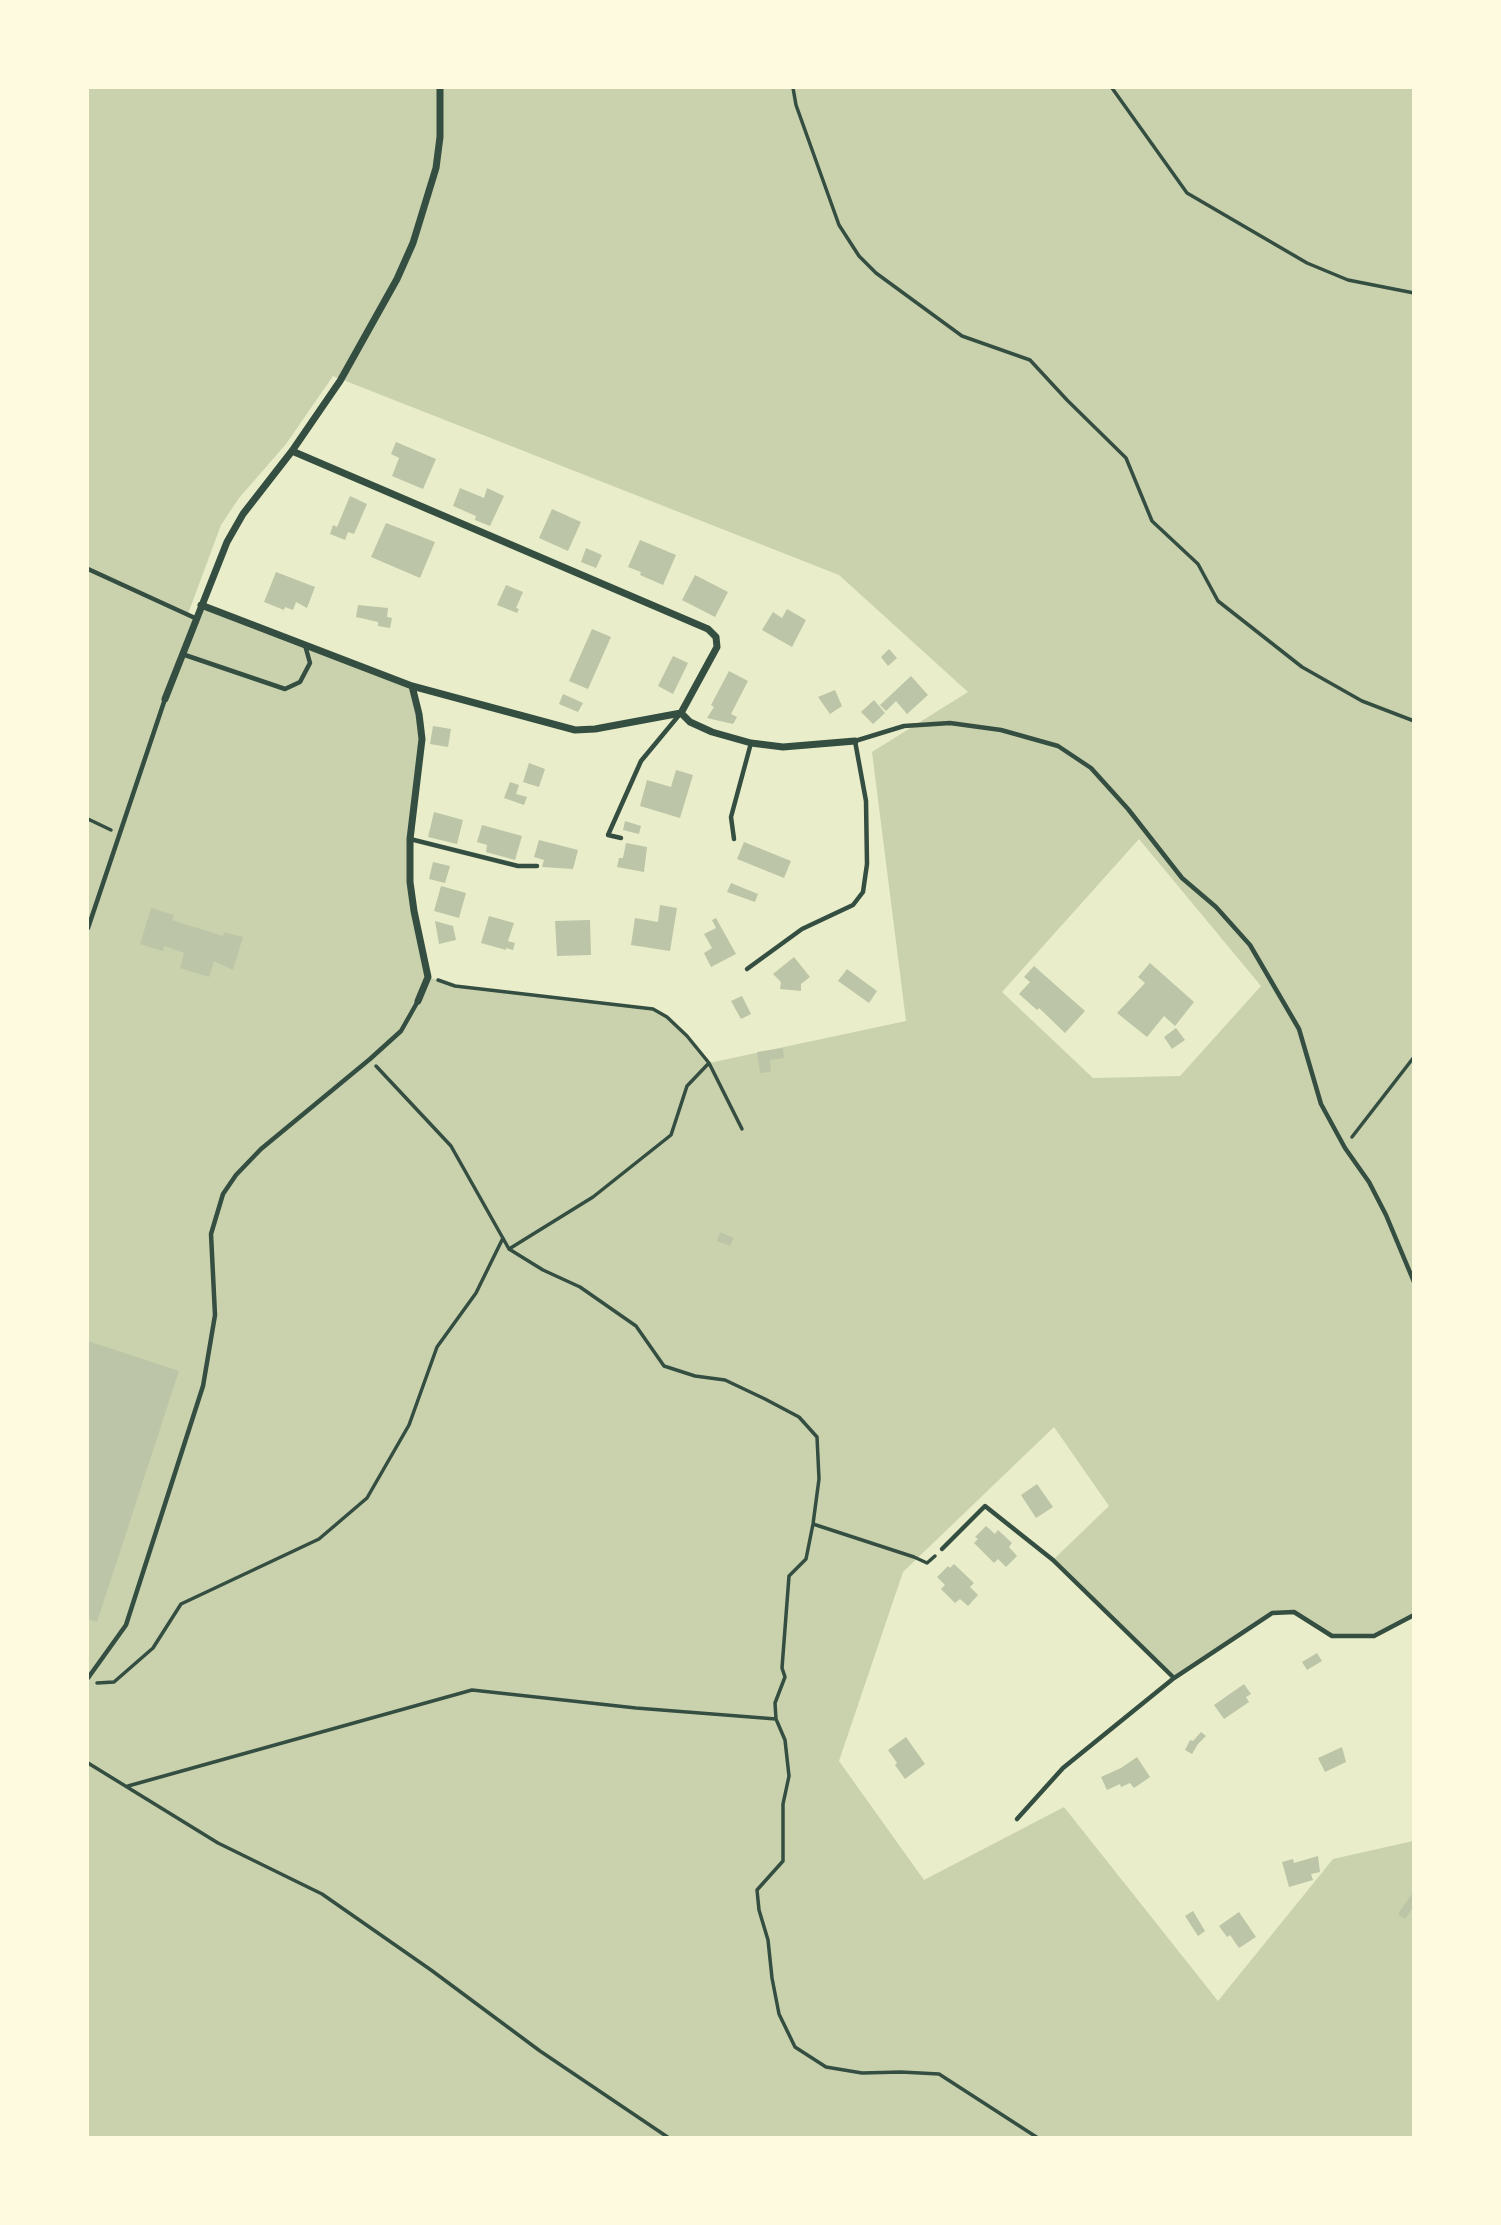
<!DOCTYPE html>
<style>
body{margin:0}
#map{position:relative;width:1501px;height:2225px;overflow:hidden;background:#e9edc9;font-family:Poppins,sans-serif}
canvas{display:block}
.frame{position:absolute;inset:0;border:89px solid #fefae0;pointer-events:none}
</style>
<div id="map">
<canvas width="1501" height="2225"></canvas>
<div class="frame"></div>
</div>
<script>
const ctx = document.querySelector('canvas').getContext('2d');
ctx.lineJoin = 'round';
function fill(path, color) { ctx.fillStyle = color; ctx.fill(path, 'evenodd'); }
const poly = rows => new Path2D(rows.map(r => 'M' + r).join(''));
function trace(path, color, width, dash) { ctx.strokeStyle = color; ctx.lineWidth = width; ctx.lineCap = dash ? 'butt' : 'round'; ctx.setLineDash(dash || []); ctx.stroke(path); }
const green = poly([
 [88,88,1413,88,1413,1615,1374,1636,1332,1636,1294,1612,1272,1613,1174,1678,1053,1560,1109,1506,1054,1427,903,1572,839,1761,924,1880,1064,1807,1218,2001,1333,1859,1413,1841,1413,2137,88,2137],
 [333,376,839,575,968,692,872,752,906,1021,709,1063,667,1017,653,1009,455,986,428,977,410,882,422,739,412,686,201,605,195,618,188,614,221,525,239,498,286,444],
 [1139,839,1261,986,1180,1076,1093,1078,1002,992]
]);
const building = poly([
 [396,442,436,459,423,489,392,476,399,458,391,454],
 [460,488,484,498,487,488,504,496,490,526,475,520,476,516,453,506],
 [350,496,367,504,354,534,348,532,345,540,330,534,333,525,337,527],
 [552,509,581,522,568,551,539,538],
 [386,523,435,542,420,578,371,557],
 [640,540,676,555,663,585,640,575,641,572,628,567],
 [586,548,602,555,596,568,581,562],
 [276,572,315,587,307,608,296,602,293,610,285,607,284,610,264,602],
 [695,575,728,592,715,617,682,600],
 [506,585,523,592,516,608,519,609,517,613,497,605],
 [358,605,388,608,387,617,392,618,390,628,378,626,378,622,356,617],
 [787,609,806,620,792,647,762,630,773,612,782,618],
 [592,629,611,637,588,689,569,681],
 [889,649,897,658,888,666,881,657],
 [673,656,688,663,673,694,658,686],
 [729,671,748,681,731,714,737,717,733,724,707,718,714,707,711,705],
 [911,676,928,695,907,714,896,701,886,711,880,705],
 [835,690,842,706,830,714,818,697],
 [563,694,583,703,578,712,559,704],
 [874,700,885,713,873,724,861,712],
 [433,726,451,729,448,747,430,744],
 [529,763,545,769,539,787,523,782],
 [676,770,693,775,680,818,640,806,647,780,671,787],
 [510,782,519,785,516,794,527,797,524,805,504,798],
 [434,812,463,820,457,844,428,837],
 [625,821,641,826,639,834,623,830],
 [482,825,522,836,515,860,486,852,487,845,477,842],
 [539,840,578,850,573,869,542,867,544,860,534,857],
 [744,842,791,861,784,878,737,859],
 [626,843,647,847,644,872,617,867,619,858,623,858],
 [433,862,450,866,445,883,429,879],
 [731,883,758,894,755,902,727,892],
 [441,886,466,893,459,918,434,911],
 [660,905,677,908,670,951,631,945,635,918,658,922],
 [151,908,174,915,172,920,223,936,224,932,243,937,233,970,214,961,209,977,180,968,184,953,164,946,163,951,140,944],
 [489,916,514,923,508,941,515,943,513,950,506,948,506,950,481,943],
 [716,918,736,954,711,967,704,953,712,948,704,934,716,928,712,920],
 [590,920,591,955,557,956,555,921],
 [435,921,453,926,456,940,439,944],
 [794,957,810,977,801,984,801,991,780,989,781,982,773,974],
 [1150,963,1194,1002,1175,1026,1164,1016,1147,1037,1117,1013,1145,983,1138,977],
 [1034,966,1085,1011,1065,1033,1039,1008,1037,1010,1019,994,1030,982,1024,977],
 [847,969,877,991,869,1003,838,981],
 [742,996,751,1014,741,1019,731,1001],
 [1176,1028,1185,1040,1172,1049,1164,1037],
 [783,1048,784,1058,770,1060,771,1072,760,1073,757,1052],
 [720,1232,734,1238,730,1246,717,1241],
 [88,1341,179,1371,97,1622,88,1619],
 [1037,1484,1053,1507,1036,1518,1021,1495],
 [986,1526,995,1534,998,1530,1012,1543,1009,1547,1017,1556,1006,1567,998,1559,994,1563,974,1543,978,1539,975,1537],
 [954,1564,974,1583,970,1587,978,1595,968,1606,960,1599,955,1603,941,1589,945,1585,937,1577,948,1566,950,1568],
 [1317,1653,1322,1661,1307,1670,1302,1662],
 [1244,1684,1251,1694,1246,1697,1249,1702,1224,1719,1214,1705],
 [1201,1732,1206,1736,1198,1744,1192,1754,1185,1750,1190,1740,1193,1741],
 [906,1737,925,1764,905,1779,895,1765,897,1763,888,1750],
 [1342,1747,1346,1762,1325,1772,1318,1758],
 [1137,1757,1150,1777,1134,1788,1130,1783,1121,1787,1120,1784,1107,1790,1101,1777,1121,1768],
 [1318,1856,1320,1872,1311,1874,1313,1880,1289,1887,1282,1862,1293,1859,1294,1863],
 [1414,1891,1414,1906,1405,1919,1398,1914],
 [1193,1911,1205,1931,1198,1936,1185,1916],
 [1239,1912,1256,1937,1239,1948,1230,1935,1227,1937,1219,1926]
]);
const path = poly([
 [793,88,796,105,839,225,859,256,876,273,962,336,1030,360,1067,400,1126,458,1152,521,1198,564,1218,601,1302,667,1362,701,1414,721],
 [1112,88,1187,193,1307,263,1348,280,1414,293],
 [88,819,111,830],
 [438,980,455,986,653,1009,667,1017,687,1036,709,1063,742,1129],
 [376,1066,451,1146,509,1249,543,1270,580,1287,636,1326,664,1366,695,1376,725,1380,765,1399,799,1417,817,1437,819,1479,813,1524,806,1559,789,1576,782,1668,785,1677,775,1703,776,1719,785,1740,789,1776,783,1804,783,1861,757,1890,759,1910,768,1940,772,1978,779,2014,795,2047,826,2067,862,2073,901,2072,939,2074,1038,2138],
 [1352,1137,1414,1057],
 [509,1249,593,1197,671,1135,687,1086,709,1063],
 [813,1524,914,1557,927,1563,935,1556],
 [97,1683,114,1682,153,1648,181,1604,319,1539,367,1498,409,1425,437,1347,476,1293,503,1238],
 [88,1763,218,1843,322,1894,431,1970,540,2051,669,2138],
 [128,1786,472,1690,636,1708,776,1719]
]);
const service = poly([
 [88,569,195,618],
 [182,654,285,689,300,682,310,663,305,645],
 [621,838,608,835,641,761,680,714],
 [410,839,518,866,537,866],
 [734,839,731,817,751,743],
 [88,928,165,699],
 [747,969,802,929,853,905,863,892,867,864,866,801,855,741,904,726,950,723,1001,730,1058,746,1091,768,1128,809,1182,878,1216,907,1250,945,1299,1029,1321,1104,1345,1148,1369,1182,1386,1215,1414,1282],
 [942,1549,985,1506,1053,1560,1174,1678],
 [88,1678,126,1625,203,1386,215,1315,211,1234,223,1194,236,1175,261,1149,370,1059,401,1031,418,1001],
 [1017,1819,1063,1768,1174,1678,1272,1613,1294,1612,1332,1636,1374,1636,1414,1615]
]);
const minor = poly([
 [292,451,708,629,716,637,717,647,681,713],
 [201,605,412,686,575,730,595,729,681,713,690,722,712,732,751,743,783,747,855,741],
 [412,686,419,714,422,739,410,839,410,882,414,911,428,977,418,1001],
 [165,699,227,542,243,514,292,451,340,381,397,279,413,243,436,168,440,137,440,88]
]);
fill(green, '#cad2ad');
fill(building, '#bcc5a7');
trace(path, '#344e41', 3.5);
trace(service, '#344e41', 4.5);
trace(minor, '#344e41', 7);
</script>
